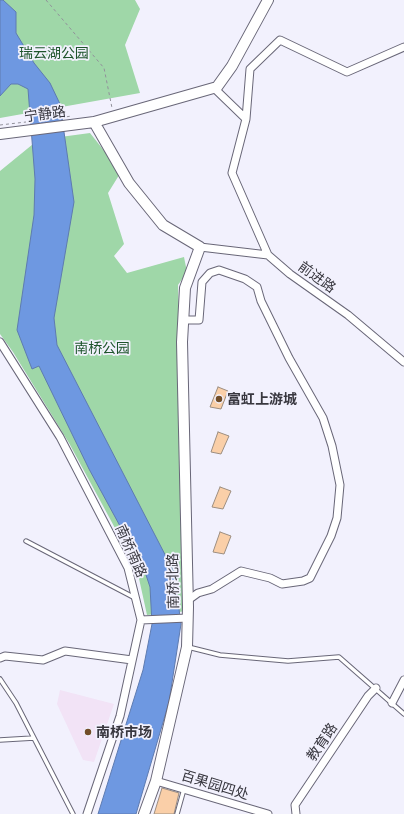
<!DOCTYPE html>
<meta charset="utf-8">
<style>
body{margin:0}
canvas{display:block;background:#f2f1fd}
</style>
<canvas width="404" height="814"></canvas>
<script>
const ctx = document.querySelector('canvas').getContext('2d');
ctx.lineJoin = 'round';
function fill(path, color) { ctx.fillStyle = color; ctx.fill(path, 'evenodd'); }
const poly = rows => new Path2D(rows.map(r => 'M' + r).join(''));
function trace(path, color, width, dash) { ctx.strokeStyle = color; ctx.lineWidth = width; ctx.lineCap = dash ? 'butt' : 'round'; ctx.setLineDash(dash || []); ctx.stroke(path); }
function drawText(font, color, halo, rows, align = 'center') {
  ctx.font = font + ' "Exo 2","Noto Sans SC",sans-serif'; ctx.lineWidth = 3.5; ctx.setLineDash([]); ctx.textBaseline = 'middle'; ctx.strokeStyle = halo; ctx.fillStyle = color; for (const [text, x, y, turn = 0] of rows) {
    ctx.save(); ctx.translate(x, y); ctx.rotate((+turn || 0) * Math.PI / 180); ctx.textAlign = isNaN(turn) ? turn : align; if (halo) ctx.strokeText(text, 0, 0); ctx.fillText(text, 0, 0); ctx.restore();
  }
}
const commercial = poly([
 [60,690,114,704,94,762,83,760,57,704]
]);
const green = poly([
 [0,0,135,0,140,9,125,45,140,93,0,118],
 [90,133,121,172,108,193,124,244,114,256,127,273,184,257,187,272,178,285,188,611,147,615,138,574,129,554,69,443,13,352,0,334,0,171,38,140]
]);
const water = poly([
 [0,0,3,0,16,12,16,33,34,63,50,83,60,104,74,202,54,318,57,345,174,572,181,624,169,702,136,814,98,814,143,670,152,624,150,587,145,572,89,469,39,366,32,369,17,330,34,215,35,179,28,89,18,84,11,84,0,96,0,0]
]);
const building = poly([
 [218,387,228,391,221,409,210,407,218,387],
 [218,432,229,436,221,454,211,452,218,432],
 [220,487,231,491,223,509,212,507,220,487],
 [220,532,231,536,224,554,213,552,220,532],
 [162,788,179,793,174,814,154,814,162,788]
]);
const path = poly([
 [46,0,104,68,112,108],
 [43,120,72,116],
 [0,125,26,122]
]);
const lane = poly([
 [26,541,135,598],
 [188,647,220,655,288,661,339,657,404,714],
 [0,679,16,703,73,814],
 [0,740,34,738],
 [177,814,184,789]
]);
const street = poly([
 [214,88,246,119,250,69,280,40,347,72,404,47],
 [246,119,232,173,268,255],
 [200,247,268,255,290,274,348,315,404,362],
 [183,320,199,320,202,282,210,273,219,270,245,279,257,287,261,301,289,358,323,418,332,446,340,485,337,518,331,536,310,578,303,581,282,584,270,578,241,571,212,589,198,593,191,598],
 [0,342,60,437,128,568,141,620,120,716,87,814],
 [141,620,188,618],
 [0,658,5,656,43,660,65,651,132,660],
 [392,703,404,680],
 [156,781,268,814],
 [296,814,295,805,368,696,376,688]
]);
const secondary = poly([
 [0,134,94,122],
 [144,814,156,781,187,647,188,607,182,342,185,288,200,247,163,225,129,183,94,122,217,87,232,66,268,0]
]);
const markers = [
 [219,399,4,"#724d28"],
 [88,732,4,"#724d28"]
];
const parkNames = [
 ["瑞云湖公园",54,53],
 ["南桥公园",102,348]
];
const streetNames = [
 ["宁静路",45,114,-8],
 ["前进路",317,277,36],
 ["南桥南路",131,551,66],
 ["南桥北路",173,581,-91],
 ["教育路",322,742,-56],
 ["百果园四处",215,785,17]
];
const poiNames = [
 ["富虹上游城",227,399],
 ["南桥市场",96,732]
];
fill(commercial, '#f2e3f6');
fill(green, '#9fd7a8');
fill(water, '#6e98e1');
trace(water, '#5e7bb0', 1);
fill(building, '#facfa8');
trace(building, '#9d8e80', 1);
trace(lane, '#696778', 5.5);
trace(street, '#696778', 9);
trace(secondary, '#696778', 12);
trace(path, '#91909a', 1, [3, 3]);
trace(lane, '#fff', 3.5);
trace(street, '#fff', 7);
trace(secondary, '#fff', 10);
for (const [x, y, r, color] of markers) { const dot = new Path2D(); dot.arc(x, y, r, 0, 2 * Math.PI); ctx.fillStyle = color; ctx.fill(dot); trace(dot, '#f2f1fd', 1.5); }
drawText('14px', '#1e552c', '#f2f1fd', parkNames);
drawText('14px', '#38373f', '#f2f1fd', streetNames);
drawText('bold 14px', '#38373f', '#f2f1fd', poiNames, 'left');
</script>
